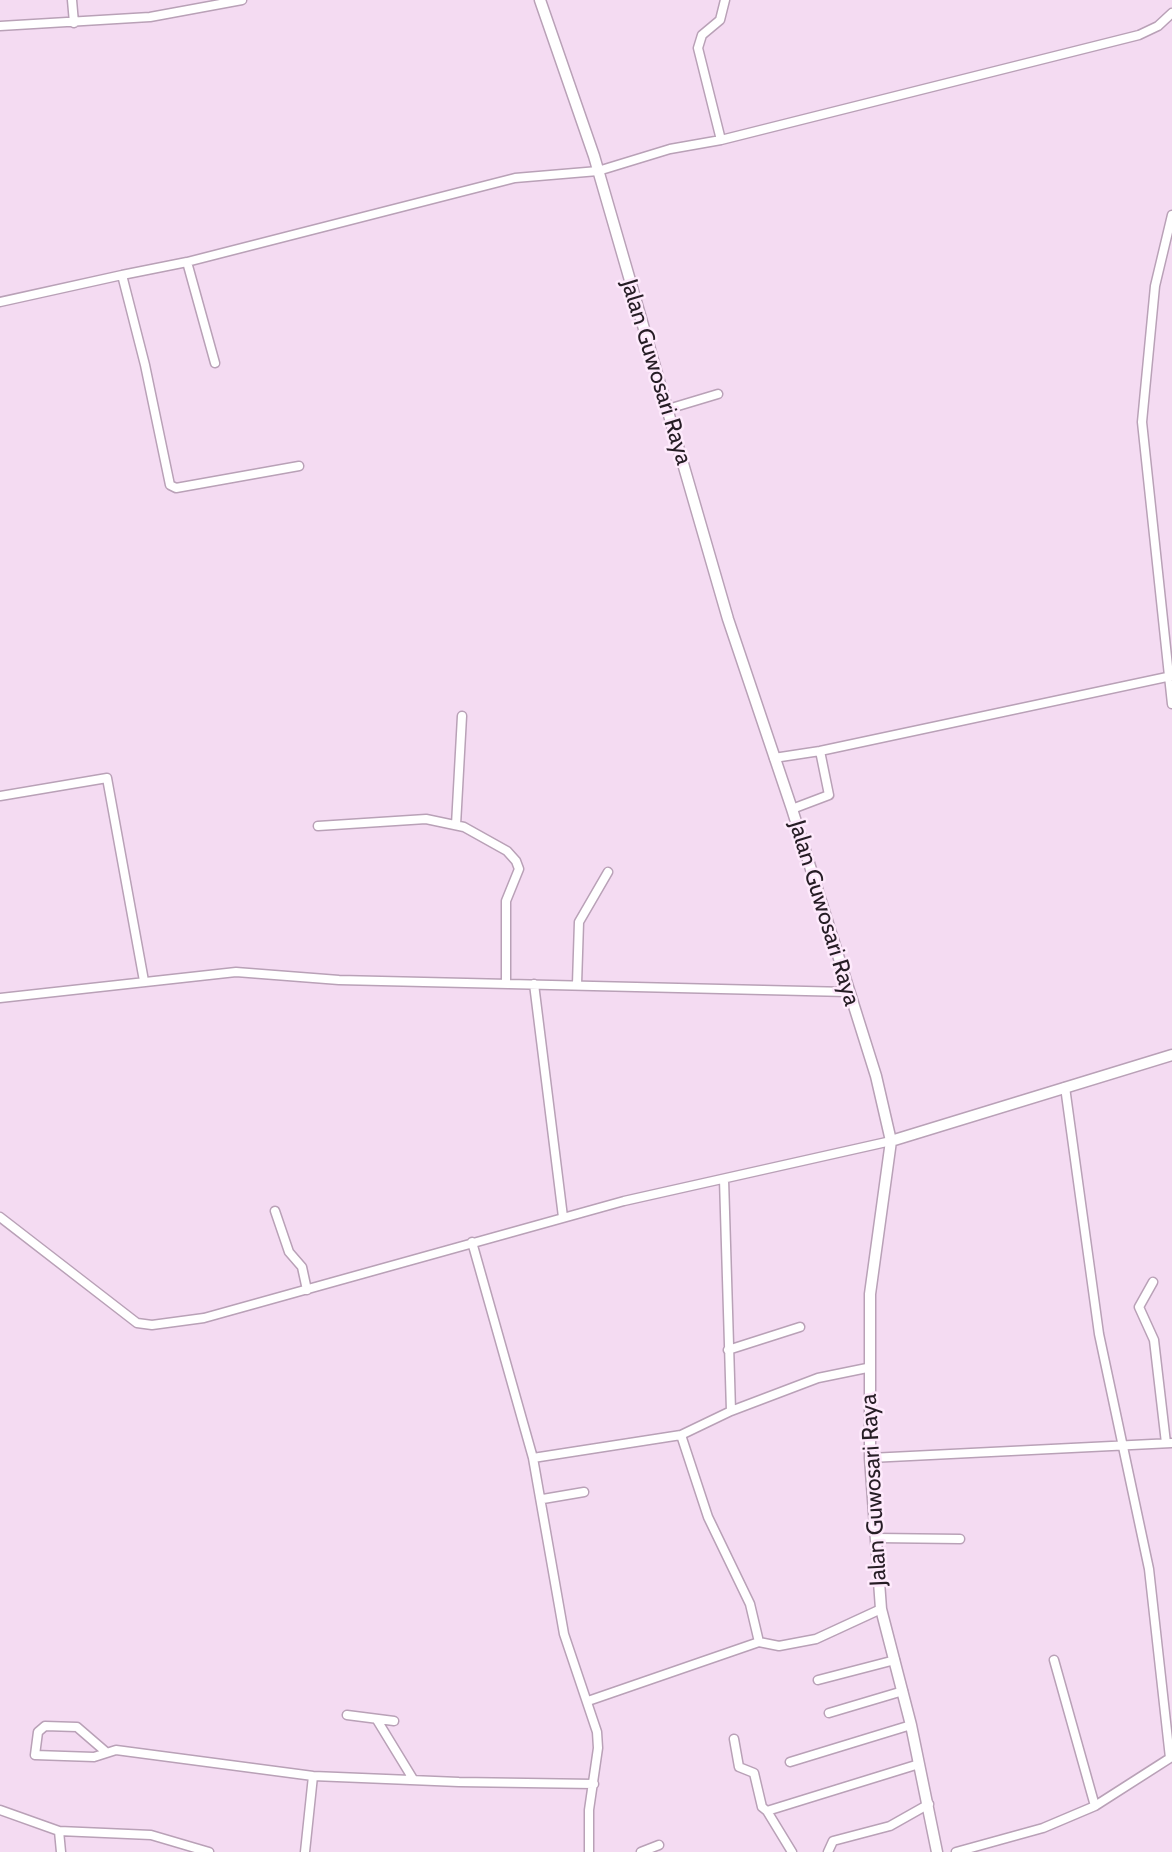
<!DOCTYPE html>
<style>
body{margin:0}
canvas{display:block;background:#f4dbf2}
</style>
<canvas width="1172" height="1852"></canvas>
<script>
const ctx = document.querySelector('canvas').getContext('2d');
ctx.lineJoin = 'round';
const poly = rows => new Path2D(rows.map(r => 'M' + r).join(''));
function trace(path, color, width, dash) { ctx.strokeStyle = color; ctx.lineWidth = width; ctx.lineCap = dash ? 'butt' : 'round'; ctx.setLineDash(dash || []); ctx.stroke(path); }
function drawText(font, color, halo, rows, align = 'center') {
  ctx.font = font + ' Cabin,sans-serif'; ctx.lineWidth = 5; ctx.setLineDash([]); ctx.textBaseline = 'middle'; ctx.strokeStyle = halo; ctx.fillStyle = color; for (const [text, x, y, turn = 0] of rows) {
    ctx.save(); ctx.translate(x, y); ctx.rotate((+turn || 0) * Math.PI / 180); ctx.textAlign = isNaN(turn) ? turn : align; if (halo) ctx.strokeText(text, 0, 0); ctx.fillText(text, 0, 0); ctx.restore();
  }
}
const minor = poly([
 [72,0,74,23],
 [0,26,150,17,242,0],
 [721,140,698,48,702,35,720,20,725,0],
 [1172,215,1155,286,1142,422,1172,704],
 [187,262,215,363],
 [0,302,122,275],
 [668,409,718,394],
 [299,466,176,488,170,485,145,365,122,275,187,262,515,178,598,171,670,149,721,140,1139,35,1158,26,1172,13],
 [774,758,820,751,1172,676],
 [0,796,107,778,144,981],
 [792,809,829,795,820,751],
 [456,825,462,716],
 [318,826,426,819,464,827,507,851,516,861,519,869,506,901,506,983],
 [534,984,563,1217],
 [577,984,579,922,608,872],
 [0,998,236,972,339,980,848,992],
 [724,1179,731,1411],
 [275,1211,289,1252,302,1267,307,1290],
 [0,1217,137,1323,152,1325,204,1318,624,1201,891,1141],
 [472,1242,533,1458,681,1435,731,1411,818,1378,867,1368],
 [1153,1282,1139,1307,1154,1340,1166,1443],
 [728,1350,800,1327],
 [681,1435,708,1517,750,1604,759,1642],
 [533,1458,564,1634,597,1732,598,1748,589,1810,589,1852],
 [870,1458,1172,1443],
 [543,1499,584,1492],
 [877,1538,960,1539],
 [1054,1660,1095,1806],
 [818,1680,895,1660],
 [588,1701,759,1642,779,1646,816,1639,881,1609],
 [829,1713,903,1691],
 [347,1715,394,1721],
 [377,1720,413,1779],
 [734,1739,739,1767,754,1773,762,1807,767,1811,919,1764],
 [106,1752,77,1727,45,1726,38,1732,35,1755,94,1757,116,1750,313,1776,459,1782,594,1784],
 [790,1762,911,1725],
 [0,1810,59,1831,61,1852],
 [767,1811,792,1852],
 [59,1831,151,1835,209,1852],
 [305,1852,313,1776],
 [641,1852,659,1845],
 [828,1852,833,1841,890,1826,929,1804],
 [956,1852,1043,1828,1095,1806,1170,1758,1149,1569,1099,1334,1065,1087]
]);
const tertiary = poly([
 [540,0,594,156,728,619,792,809,876,1076,891,1141,870,1294,870,1458,881,1609,911,1725,937,1852],
 [891,1141,1172,1055]
]);
const streetNames = [
 ["Jalan Guwosari Raya",656,372,73],
 ["Jalan Guwosari Raya",824,913,73],
 ["Jalan Guwosari Raya",874,1490,-93]
];
trace(minor, '#b9a1b7', 11);
trace(tertiary, '#b9a1b7', 13);
trace(minor, '#fff', 8);
trace(tertiary, '#fff', 10);
drawText('23px', '#261d25', '#feeafc', streetNames);
</script>
